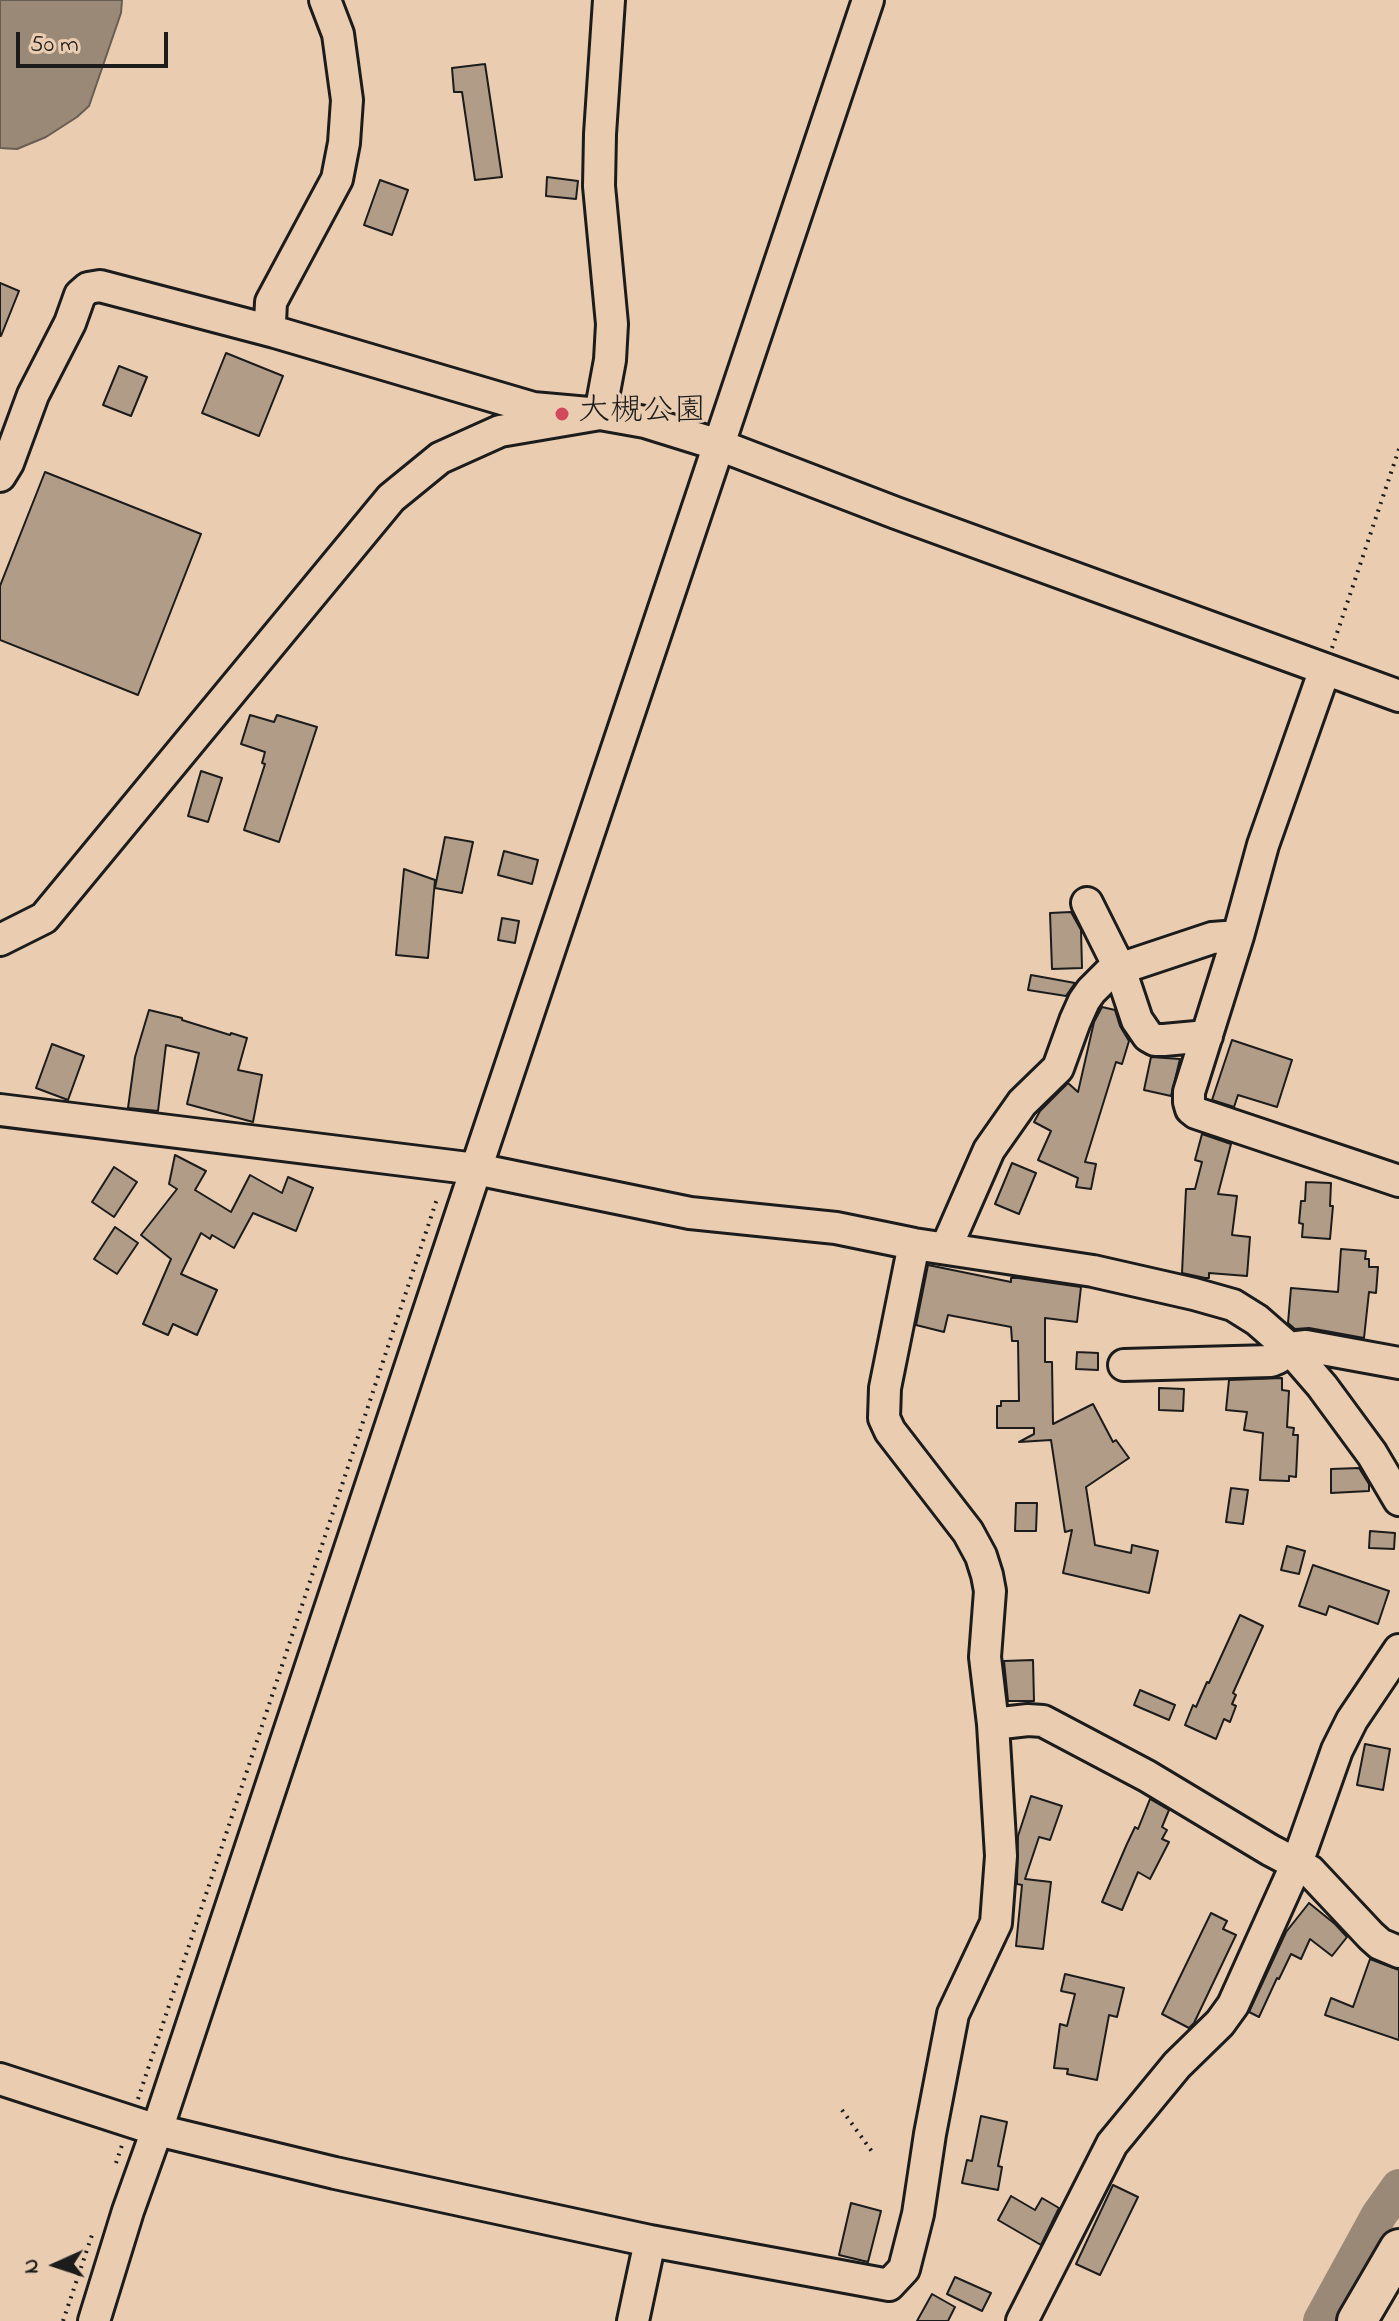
<!DOCTYPE html>
<meta charset="utf-8">
<style>
body{margin:0}
#map{position:relative;width:1399px;height:2321px;overflow:hidden;background:#eacdb1;font-family:"Indie Flower",sans-serif}
canvas{display:block}
.north{position:absolute;left:16px;top:2225px;width:80px;height:80px;-webkit-text-stroke:6px #eacdb1;paint-order:stroke;rotate:267deg;font-size:22px;font-weight:700;line-height:32px;text-align:center;color:#1c1c1c}
.north::after{content:'';display:block;margin:auto;width:28px;height:36px;background:#1c1c1c;clip-path:polygon(50% 0,100% 100%,50% 72%,0 100%)}
.scale{position:absolute;left:16px;top:32px;width:152px;height:36px;box-sizing:border-box;border:4px solid #1c1c1c;border-top:0;padding-left:10px;font-size:24px;line-height:28px;white-space:nowrap;color:#1c1c1c;-webkit-text-stroke:6px #eacdb1;paint-order:stroke}
</style>
<div id="map">
<canvas width="1399" height="2321"></canvas>
<div class="north">N</div>
<div class="scale">50 m</div>
</div>
<script>
const ctx = document.querySelector('canvas').getContext('2d');
ctx.lineJoin = 'round';
function fill(path, color) { ctx.fillStyle = color; ctx.fill(path, 'evenodd'); }
const poly = rows => new Path2D(rows.map(r => 'M' + r).join(''));
function trace(path, color, width, dash) { ctx.strokeStyle = color; ctx.lineWidth = width; ctx.lineCap = dash ? 'butt' : 'round'; ctx.setLineDash(dash || []); ctx.stroke(path); }
function drawText(font, color, halo, rows, align = 'center') {
  ctx.font = font + ' "Indie Flower","Klee One",sans-serif'; ctx.lineWidth = 6; ctx.setLineDash([]); ctx.textBaseline = 'middle'; ctx.strokeStyle = halo; ctx.fillStyle = color; for (const [text, x, y, turn = 0] of rows) {
    ctx.save(); ctx.translate(x, y); ctx.rotate((+turn || 0) * Math.PI / 180); ctx.textAlign = isNaN(turn) ? turn : align; if (halo) ctx.strokeText(text, 0, 0); ctx.fillText(text, 0, 0); ctx.restore();
  }
}
const water = poly([
 [0,0,122,0,121,13,89,106,77,117,46,137,17,149,0,148,0,0]
]);
const river = poly([
 [1321,2321,1379,2215,1399,2187]
]);
const building = poly([
 [485,64,502,177,475,180,462,92,454,92,452,68,485,64],
 [547,177,578,181,576,199,546,196,547,177],
 [380,180,408,190,392,235,364,225,380,180],
 [0,283,19,291,1,336,0,336,0,283],
 [226,353,283,376,259,436,202,413,226,353],
 [119,366,147,377,131,416,103,405,119,366],
 [45,472,201,534,138,695,0,640,0,586,45,472],
 [250,715,274,722,277,715,317,727,279,842,244,830,265,764,262,763,265,752,241,744,250,715],
 [201,771,222,778,208,822,188,816,201,771],
 [445,837,473,842,462,893,435,888,445,837],
 [504,851,538,860,532,884,498,875,504,851],
 [404,869,435,880,428,958,396,955,404,869],
 [1071,912,1081,930,1082,968,1052,969,1050,913,1071,912],
 [502,918,519,921,515,943,498,940,502,918],
 [1031,975,1075,983,1066,996,1028,990,1031,975],
 [1102,1007,1115,1010,1120,1026,1129,1041,1122,1064,1116,1062,1085,1162,1096,1164,1091,1189,1076,1187,1078,1178,1038,1160,1051,1131,1034,1122,1040,1111,1068,1083,1078,1092,1094,1022,1102,1007],
 [149,1010,182,1018,182,1020,230,1035,231,1033,247,1038,238,1070,262,1075,253,1122,187,1104,199,1053,166,1045,158,1111,128,1108,135,1057,149,1010],
 [1232,1040,1292,1060,1277,1107,1238,1095,1234,1107,1212,1100,1232,1040],
 [52,1044,84,1056,68,1100,36,1088,52,1044],
 [1151,1057,1180,1059,1171,1096,1144,1090,1151,1057],
 [1202,1134,1231,1144,1218,1194,1237,1196,1232,1235,1250,1237,1247,1276,1209,1273,1209,1278,1205,1278,1182,1273,1186,1189,1195,1189,1202,1162,1195,1160,1202,1134],
 [175,1155,206,1171,195,1190,231,1212,250,1175,282,1193,288,1177,313,1188,296,1231,253,1213,234,1248,212,1235,210,1239,201,1233,181,1274,217,1290,197,1335,173,1324,168,1335,143,1324,171,1259,141,1235,177,1189,169,1184,175,1155],
 [1012,1163,1036,1173,1019,1214,995,1204,1012,1163],
 [114,1167,137,1182,114,1217,92,1202,114,1167],
 [1306,1182,1331,1183,1330,1206,1333,1206,1330,1239,1302,1237,1303,1224,1299,1223,1301,1201,1305,1201,1306,1182],
 [115,1227,138,1243,117,1274,94,1259,115,1227],
 [1341,1249,1366,1251,1365,1259,1369,1259,1369,1267,1378,1267,1376,1293,1369,1292,1364,1338,1309,1328,1295,1329,1288,1323,1291,1288,1338,1292,1341,1249],
 [928,1265,1011,1282,1011,1278,1018,1278,1081,1287,1077,1322,1045,1318,1045,1362,1052,1362,1053,1424,1093,1404,1113,1442,1116,1440,1129,1458,1086,1487,1095,1545,1131,1553,1132,1545,1158,1551,1149,1593,1063,1573,1072,1530,1065,1532,1051,1440,1019,1442,1034,1434,1034,1428,997,1428,997,1406,1001,1406,1001,1401,1019,1401,1018,1341,1012,1341,1011,1327,948,1315,944,1332,916,1325,928,1265],
 [1077,1352,1098,1353,1098,1370,1076,1369,1077,1352],
 [1282,1378,1282,1390,1289,1391,1287,1427,1294,1428,1293,1435,1298,1435,1296,1477,1289,1476,1289,1481,1260,1480,1263,1433,1244,1430,1247,1412,1226,1410,1229,1380,1282,1378],
 [1159,1388,1184,1389,1183,1411,1159,1410,1159,1388],
 [1359,1468,1369,1484,1369,1491,1331,1493,1331,1469,1359,1468],
 [1231,1488,1248,1490,1243,1524,1226,1522,1231,1488],
 [1016,1503,1037,1503,1036,1531,1015,1531,1016,1503],
 [1370,1531,1395,1533,1394,1549,1369,1548,1370,1531],
 [1287,1546,1305,1551,1299,1574,1281,1570,1287,1546],
 [1313,1565,1389,1591,1378,1624,1329,1606,1326,1615,1299,1606,1313,1565],
 [1240,1615,1263,1626,1233,1693,1236,1695,1232,1704,1236,1706,1230,1722,1224,1719,1216,1739,1185,1725,1193,1705,1196,1707,1207,1682,1209,1683,1240,1615],
 [1033,1660,1034,1701,1008,1701,1004,1661,1033,1660],
 [1140,1690,1175,1705,1169,1720,1134,1705,1140,1690],
 [1365,1744,1390,1749,1383,1790,1357,1785,1365,1744],
 [1031,1796,1062,1806,1050,1840,1039,1837,1025,1879,1051,1882,1043,1949,1016,1946,1022,1885,1017,1884,1018,1836,1031,1796],
 [1150,1799,1169,1810,1162,1827,1167,1830,1162,1839,1169,1842,1150,1879,1138,1872,1122,1910,1102,1902,1126,1846,1135,1827,1138,1829,1150,1799],
 [1309,1903,1335,1924,1347,1937,1332,1956,1310,1939,1301,1959,1291,1954,1279,1979,1277,1978,1259,2017,1249,2012,1286,1932,1309,1903],
 [1211,1913,1227,1921,1223,1929,1236,1935,1194,2023,1189,2028,1162,2014,1211,1913],
 [1370,1959,1399,1970,1399,2040,1325,2015,1331,1998,1353,2007,1370,1959],
 [1065,1974,1124,1988,1117,2017,1109,2015,1097,2080,1067,2074,1068,2069,1054,2068,1060,2024,1067,2026,1075,1994,1061,1991,1065,1974],
 [981,2116,1007,2122,998,2166,1002,2167,998,2190,962,2183,967,2160,972,2161,981,2116],
 [1113,2185,1138,2197,1100,2275,1076,2264,1113,2185],
 [1011,2196,1035,2210,1042,2198,1059,2208,1041,2245,998,2220,1011,2196],
 [851,2203,881,2211,868,2262,839,2255,851,2203],
 [955,2277,991,2293,982,2311,947,2294,955,2277],
 [932,2294,955,2307,948,2321,917,2321,932,2294]
]);
const path = poly([
 [1332,648,1399,449],
 [138,2099,438,1196],
 [842,2110,873,2153],
 [116,2163,122,2145],
 [63,2321,93,2232]
]);
const minor = poly([
 [325,0,338,34,347,100,344,143,337,179,271,302,270,323,275,332,533,408,600,414,645,422,719,445,896,513,1399,696],
 [0,476,8,463,33,395,70,323,80,295,88,288,100,286,275,332],
 [1325,669,1263,845,1238,936,1189,1092,1189,1102,1191,1109,1196,1113,1399,1181],
 [1087,903,1120,969,1137,1020,1148,1036,1155,1040,1164,1040,1207,1036],
 [0,940,44,918,391,498,440,458,500,431,600,414,610,360,612,324,599,186,600,134,609,0],
 [0,1110,476,1169,690,1213,836,1228,914,1244,1093,1271,1194,1294,1233,1305,1257,1320,1289,1348,1322,1386,1372,1454,1399,1500],
 [946,1248,989,1150,1022,1103,1058,1068,1075,1021,1084,1001,1091,991,1110,972,1212,938,1238,936],
 [1124,1365,1271,1361,1278,1358,1289,1348,1306,1346,1399,1363],
 [993,1724,1028,1720,1043,1721,1147,1776,1270,1850,1310,1871,1371,1936,1380,1944,1399,1952],
 [0,2079,157,2130,335,2173,650,2241,889,2285,904,2269,918,2214,930,2134,953,2014,996,1923,1001,1856,993,1724,985,1657,990,1591,987,1575,981,1556,968,1532,890,1431,884,1418,885,1388,914,1244],
 [94,2321,128,2211,157,2130,476,1169,868,0],
 [633,2321,650,2241],
 [1022,2321,1112,2144,1177,2065,1220,2023,1233,2005,1297,1863,1337,1750,1352,1720,1399,1650]
]);
const major = poly([
 [1357,2321,1399,2249]
]);
const markers = [
 [562,414,8,"#d1495b"]
];
const poiNames = [
 ["大槻公園",578,414]
];
fill(water, '#9b8978');
trace(water, '#685d53', 2);
trace(river, '#9b8978', 36);
fill(building, '#b19c88');
trace(building, '#1c1c1c', 2);
trace(minor, '#1c1c1c', 36);
trace(major, '#1c1c1c', 44);
trace(path, '#1c1c1c', 4, [2, 6]);
trace(minor, '#eacdb1', 30);
trace(major, '#eacdb1', 38);
for (const [x, y, r, color] of markers) { const dot = new Path2D(); dot.arc(x, y, r, 0, 2 * Math.PI); ctx.fillStyle = color; ctx.fill(dot); trace(dot, '#eacdb1', 3); }
drawText('32px', '#1c1c1c', '#eacdb1', poiNames, 'left');
</script>
